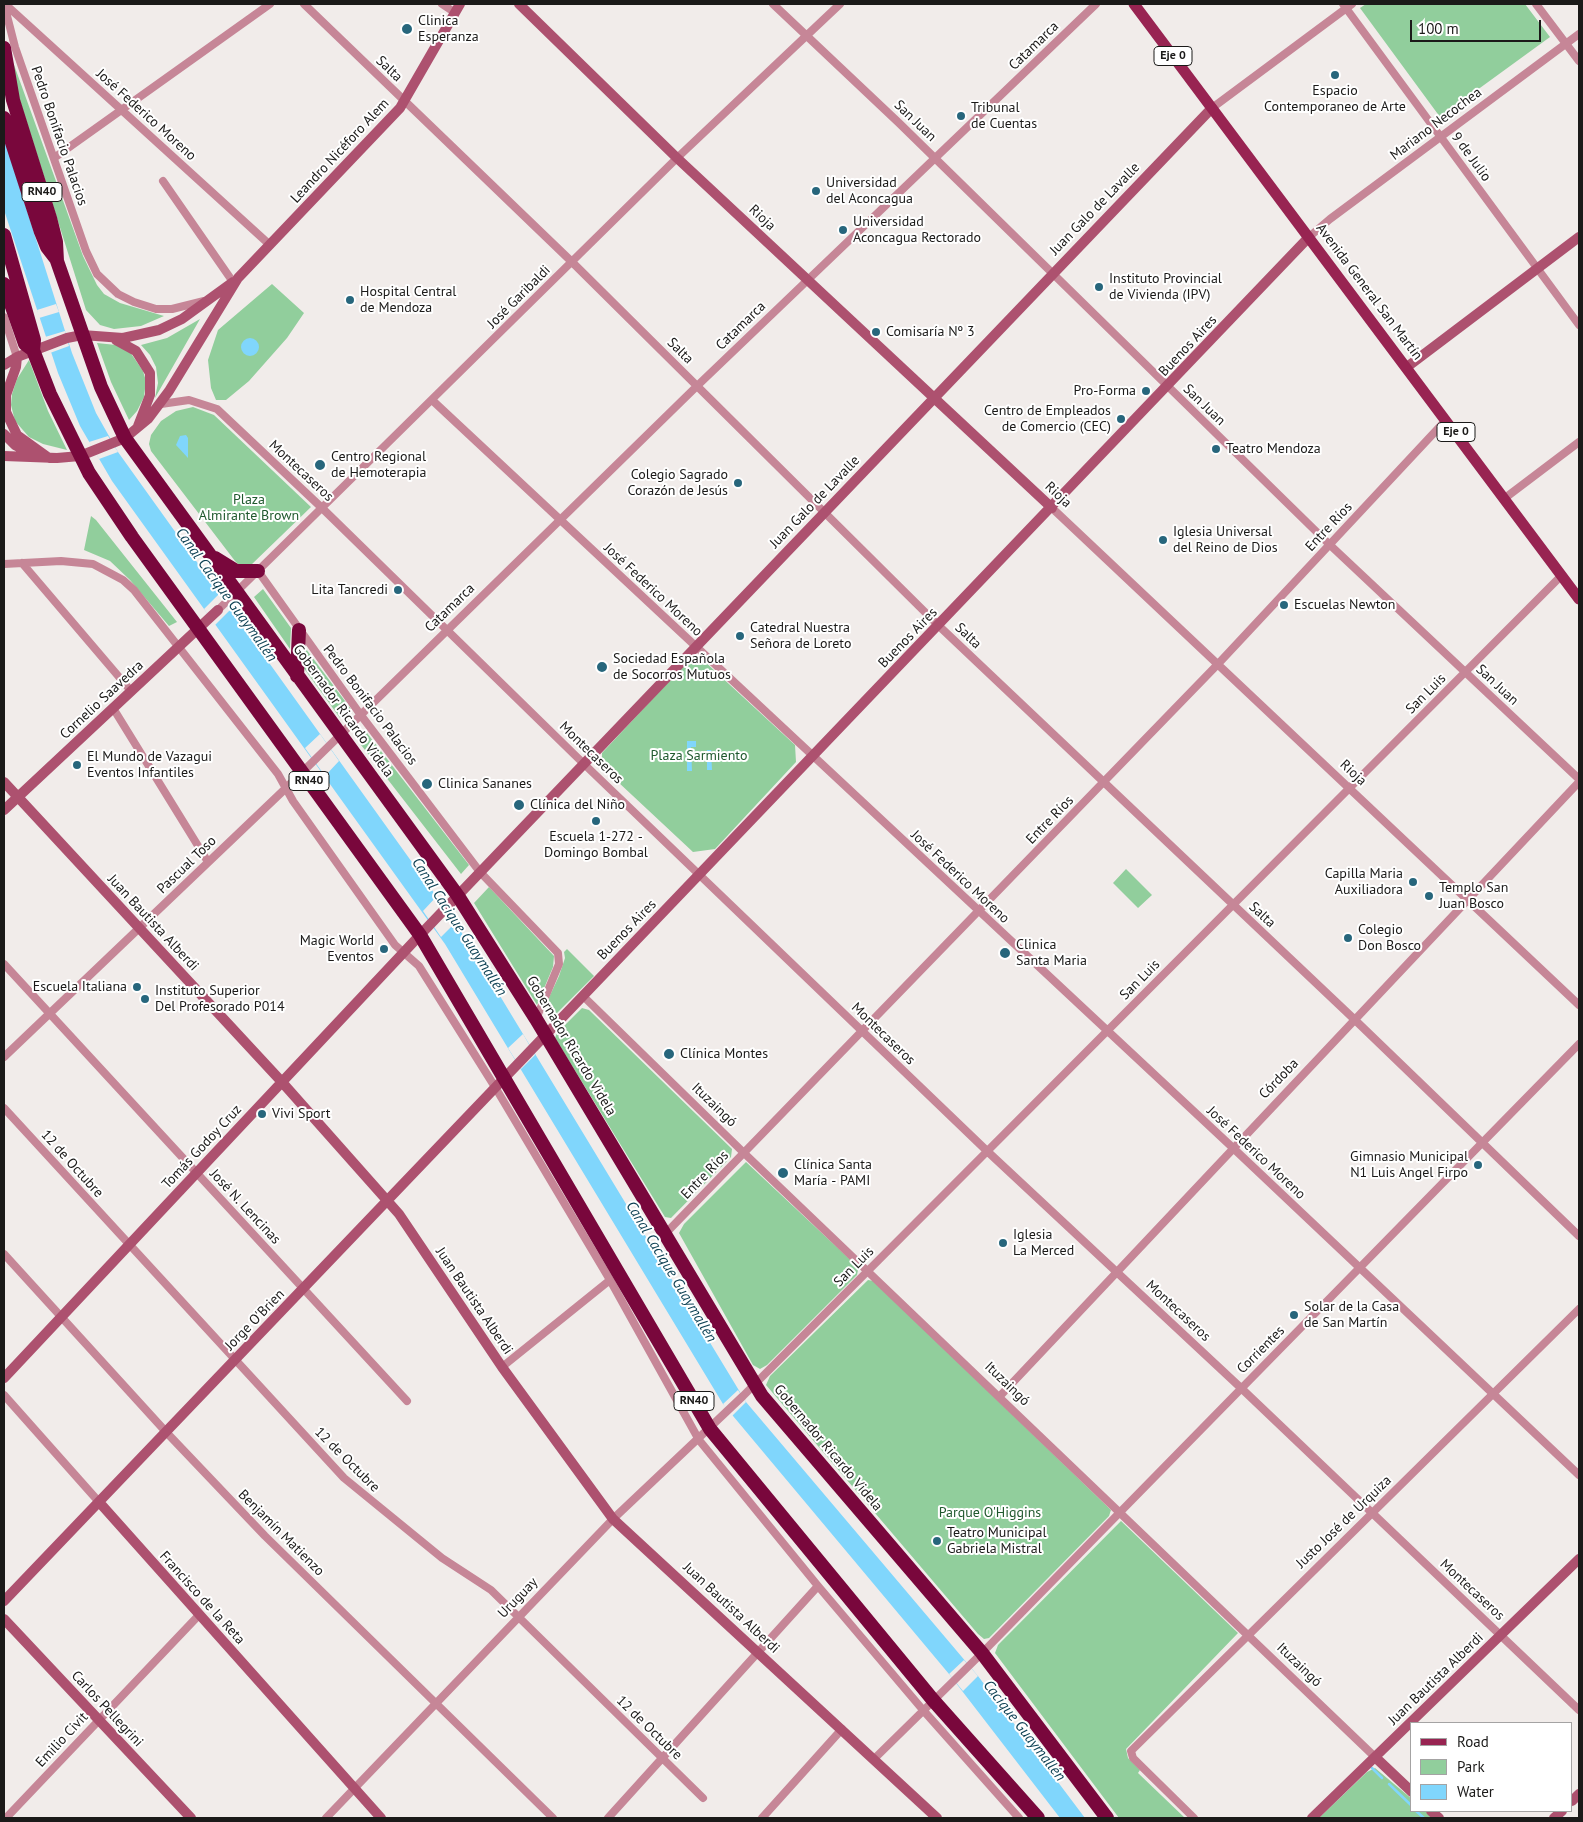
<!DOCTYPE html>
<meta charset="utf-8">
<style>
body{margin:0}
#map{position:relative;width:1583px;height:1822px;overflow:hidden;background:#f1ecea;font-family:"PT Sans",sans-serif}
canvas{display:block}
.frame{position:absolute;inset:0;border:5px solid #1b1a19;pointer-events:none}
.legend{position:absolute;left:1410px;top:1722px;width:162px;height:90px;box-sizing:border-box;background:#fff;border:1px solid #a4a3a3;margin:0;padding:6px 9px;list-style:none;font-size:15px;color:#1b1a19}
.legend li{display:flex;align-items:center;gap:10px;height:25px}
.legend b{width:25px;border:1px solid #a4a3a3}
.scale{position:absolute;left:1410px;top:20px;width:131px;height:22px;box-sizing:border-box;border:2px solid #1b1a19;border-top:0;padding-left:6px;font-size:15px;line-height:18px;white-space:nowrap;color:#1b1a19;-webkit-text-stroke:4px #fff;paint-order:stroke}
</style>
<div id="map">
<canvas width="1583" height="1822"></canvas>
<div class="frame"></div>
<ul class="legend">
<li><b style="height:6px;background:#982452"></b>Road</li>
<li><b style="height:14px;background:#91ce9c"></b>Park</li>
<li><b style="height:14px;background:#80d6fc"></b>Water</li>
</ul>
<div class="scale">100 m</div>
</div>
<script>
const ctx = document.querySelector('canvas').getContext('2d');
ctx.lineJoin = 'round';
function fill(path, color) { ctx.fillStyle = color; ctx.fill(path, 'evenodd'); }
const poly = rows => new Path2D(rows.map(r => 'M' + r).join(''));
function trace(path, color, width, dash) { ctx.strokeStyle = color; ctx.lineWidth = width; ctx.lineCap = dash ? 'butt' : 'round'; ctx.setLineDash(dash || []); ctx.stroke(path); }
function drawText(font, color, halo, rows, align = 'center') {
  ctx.font = font + ' "PT Sans",sans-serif'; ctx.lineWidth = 4; ctx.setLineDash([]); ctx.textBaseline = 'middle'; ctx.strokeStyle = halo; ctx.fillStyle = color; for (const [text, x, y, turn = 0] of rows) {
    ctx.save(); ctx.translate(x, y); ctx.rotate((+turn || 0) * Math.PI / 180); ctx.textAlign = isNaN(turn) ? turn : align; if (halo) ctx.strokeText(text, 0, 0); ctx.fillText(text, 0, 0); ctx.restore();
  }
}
const green = poly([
 [1366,4,1525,4,1550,37,1440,117,1360,8],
 [13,62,83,256,97,285,104,294,120,303,164,316,141,326,114,329,100,325,86,310,16,88],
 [272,284,304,313,287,338,249,381,226,400,216,400,211,388,208,360,218,330],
 [200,319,155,398,158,383,156,367,150,355,141,345,167,338],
 [97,343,116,345,130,352,143,371,146,381,144,397,137,411,129,420,111,382],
 [29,360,48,411,67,450,43,444,29,437,15,421,11,405,12,394,17,379],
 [193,407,214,415,311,507,251,565,239,565,235,561,151,451,149,444,151,435,161,421,176,411],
 [91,516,96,520,177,622,169,626,130,580,110,561,84,550],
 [263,589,291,628,290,649,254,597],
 [306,649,351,709,340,718,303,667],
 [689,660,703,660,795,745,796,762,715,849,693,852,602,767,602,753],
 [367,733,469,865,461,874,358,741],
 [1126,869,1152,895,1138,908,1113,883],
 [489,887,554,956,553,967,537,1005,474,903],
 [567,949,594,976,553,1017,548,1018,545,1013,545,1006,559,976,565,958,564,952],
 [582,1008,589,1010,732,1149,731,1157,671,1218,665,1217,555,1038,557,1033],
 [746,1162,857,1266,858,1270,857,1275,767,1365,760,1369,753,1365,679,1233,684,1224],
 [868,1280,874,1281,1111,1510,1109,1516,989,1638,984,1639,978,1634,766,1385,770,1376],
 [1121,1521,1238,1633,1126,1749,1128,1758,1140,1770,1138,1773,1185,1818,1119,1818,995,1653,998,1645],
 [1375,1768,1412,1799,1412,1811,1425,1811,1433,1818,1319,1818,1367,1772]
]);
const water = poly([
 [4,138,72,353,96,413,118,452,457,925,746,1402,978,1676,1085,1818,1060,1818,949,1674,723,1404,445,944,112,481,80,426,58,373,4,210],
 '241 347a9 9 0 1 1 18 0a9 9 0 1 1-18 0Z',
 [186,435,188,438,188,458,176,445,180,436],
 [687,741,696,741,696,747,691,747,692,771,687,771],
 [707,750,711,750,712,770,707,770]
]);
const pier = poly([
 [56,304,59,312,39,318,37,310],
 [65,331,69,346,50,353,45,337],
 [108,436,118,452,99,459,89,442],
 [219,594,230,610,215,625,204,609],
 [320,734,339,761,325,776,305,748],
 [437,896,455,923,441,937,423,911],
 [523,1034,535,1055,521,1069,508,1048],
 [738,1390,746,1402,732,1416,723,1404],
 [964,1660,978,1676,963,1691,949,1674]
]);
const stream = poly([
 [1372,1768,1382,1778],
 [1389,1784,1412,1806],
 [1416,1811,1424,1818]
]);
const street = poly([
 [4,4,15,47,86,251,97,274,118,294,134,302,156,309,172,309,204,301],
 [5,4,270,245],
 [304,4,572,262,939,626,1354,1019,1579,1236],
 [442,4,454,12],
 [773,4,899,123,1330,545,1579,779],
 [1343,4,1579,325],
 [1536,4,1579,61],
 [1212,108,1352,4],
 [54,158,270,4],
 [163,181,233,282],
 [1309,237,1330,219,1579,34],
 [4,317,17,357],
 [432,400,1232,1147,1579,1475],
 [161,404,189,400,217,409,322,508,584,764,987,1151,1241,1388,1579,1710],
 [1505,498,1579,442],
 [1052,508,1579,1005],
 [22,563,131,691],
 [4,564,61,561,93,564,123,580,134,590,278,774,293,801,395,945,419,966,495,1087,610,1280,699,1440,818,1586,923,1710,1019,1818],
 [258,571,360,714,480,872,558,953,559,964,536,1019],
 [218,610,677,158,840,4],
 [113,708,208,862],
 [4,964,407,1401],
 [583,996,744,1153,1375,1757],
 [4,1057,285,789,697,386,1096,4],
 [4,1108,344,1478,442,1558,491,1590,703,1798],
 [666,1233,1218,664,1446,420],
 [4,1254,167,1433,265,1536,553,1818],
 [502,1367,610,1280],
 [4,1395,99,1502],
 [1000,1396,1579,782],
 [874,1759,982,1653,1579,1044],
 [6,1818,199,1615],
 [326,1818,613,1519,743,1396,1562,575],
 [608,1818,818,1586],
 [762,1818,842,1729],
 [1194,1818,1133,1758,1131,1751,1579,1309]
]);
const secondary = poly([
 [519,4,677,158,1052,508],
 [116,340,136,351,150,373,150,395,138,426],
 [17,357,16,367,6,395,6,412,17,435,49,458],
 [4,365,17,357,67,338,82,335,123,338,159,330,182,319,233,282],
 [1407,367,1579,237],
 [4,434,15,445,34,455],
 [4,456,57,458,80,456,125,438,148,419,169,391,238,278,400,108,460,4],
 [4,782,281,1081,399,1214,502,1367,613,1519,937,1818],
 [4,810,218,610],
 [4,1378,420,935,1212,108],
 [99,1502,381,1818],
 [4,1601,1309,237],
 [4,1619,191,1818],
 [1375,1757,1412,1792],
 [1572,1801,1579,1794],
 [1431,1811,1439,1818],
 [1312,1818,1579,1559],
 [1554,1818,1562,1811]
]);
const primary = poly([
 [1134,4,1579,599]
]);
const highway = poly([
 [4,48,13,100,50,218,56,242,57,261,101,387,125,438,458,896,536,1019,762,1396,982,1653,1107,1818],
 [4,118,41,232,47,247,57,260],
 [4,235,34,340,33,350,50,394,89,473,132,537,420,935,710,1429,933,1700,1038,1818],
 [4,284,25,344,33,350],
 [215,558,236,571,258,571],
 [297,676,299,630]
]);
const markers = [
 [407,29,6,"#27667c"],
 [1335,75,5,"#27667c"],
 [961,116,5,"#27667c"],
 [816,191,5,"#27667c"],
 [843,230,5,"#27667c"],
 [1099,287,5,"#27667c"],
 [350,300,5,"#27667c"],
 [876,332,5,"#27667c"],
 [1146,391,5,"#27667c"],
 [1121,419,5,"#27667c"],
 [1216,449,5,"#27667c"],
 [320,465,6,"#27667c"],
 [738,483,5,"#27667c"],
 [1163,540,5,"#27667c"],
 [398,590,5,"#27667c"],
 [1284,605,5,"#27667c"],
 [740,636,5,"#27667c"],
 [602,667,6,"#27667c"],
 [77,765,5,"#27667c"],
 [427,784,6,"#27667c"],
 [519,805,6,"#27667c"],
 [596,821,5,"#27667c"],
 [1413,882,5,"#27667c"],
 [1429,896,5,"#27667c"],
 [1348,938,5,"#27667c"],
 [384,949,5,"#27667c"],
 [1005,953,6,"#27667c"],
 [137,987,5,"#27667c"],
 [145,999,5,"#27667c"],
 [669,1054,6,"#27667c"],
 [262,1114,5,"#27667c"],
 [1478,1165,5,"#27667c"],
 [783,1173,6,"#27667c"],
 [1003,1243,5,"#27667c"],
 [1294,1315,5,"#27667c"],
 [937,1541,5,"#27667c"]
];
const shields = [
 [1173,56,38],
 [42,192,40],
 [1456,432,38],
 [309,781,40],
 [694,1401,40]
];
const shieldNames = [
 ["Eje 0",1173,56],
 ["RN40",42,192],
 ["Eje 0",1456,432],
 ["RN40",309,781],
 ["RN40",694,1401]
];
const poiNames = [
 ["Clinica",418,21],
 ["Esperanza",418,37],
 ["Espacio",1335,91,"center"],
 ["Contemporaneo de Arte",1335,107,"center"],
 ["Tribunal",971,108],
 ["de Cuentas",971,124],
 ["Universidad",826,183],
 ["del Aconcagua",826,199],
 ["Universidad",853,222],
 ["Aconcagua Rectorado",853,238],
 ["Instituto Provincial",1109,279],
 ["de Vivienda (IPV)",1109,295],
 ["Hospital Central",360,292],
 ["de Mendoza",360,308],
 ["Comisaría Nº 3",886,332],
 ["Pro-Forma",1136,391,"right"],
 ["Centro de Empleados",1111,411,"right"],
 ["de Comercio (CEC)",1111,427,"right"],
 ["Teatro Mendoza",1226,449],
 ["Centro Regional",331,457],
 ["de Hemoterapia",331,473],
 ["Colegio Sagrado",728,475,"right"],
 ["Corazón de Jesús",728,491,"right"],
 ["Iglesia Universal",1173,532],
 ["del Reino de Dios",1173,548],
 ["Lita Tancredi",388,590,"right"],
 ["Escuelas Newton",1294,605],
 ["Catedral Nuestra",750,628],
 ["Señora de Loreto",750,644],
 ["Sociedad Española",613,659],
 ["de Socorros Mutuos",613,675],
 ["El Mundo de Vazagui",87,757],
 ["Eventos Infantiles",87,773],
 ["Clinica Sananes",438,784],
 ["Clínica del Niño",530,805],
 ["Escuela 1-272 -",596,837,"center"],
 ["Domingo Bombal",596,853,"center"],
 ["Capilla Maria",1403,874,"right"],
 ["Auxiliadora",1403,890,"right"],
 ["Templo San",1439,888],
 ["Juan Bosco",1439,904],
 ["Colegio",1358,930],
 ["Don Bosco",1358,946],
 ["Magic World",374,941,"right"],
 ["Eventos",374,957,"right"],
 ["Clinica",1016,945],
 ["Santa Maria",1016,961],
 ["Escuela Italiana",127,987,"right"],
 ["Instituto Superior",155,991],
 ["Del Profesorado P014",155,1007],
 ["Clínica Montes",680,1054],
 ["Vivi Sport",272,1114],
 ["Gimnasio Municipal",1468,1157,"right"],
 ["N1 Luis Angel Firpo",1468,1173,"right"],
 ["Clínica Santa",794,1165],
 ["María - PAMI",794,1181],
 ["Iglesia",1013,1235],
 ["La Merced",1013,1251],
 ["Solar de la Casa",1304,1307],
 ["de San Martín",1304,1323],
 ["Teatro Municipal",947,1533],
 ["Gabriela Mistral",947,1549]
];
const streetNames = [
 ["Catamarca",1034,46,-44],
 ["Salta",389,69,44],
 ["José Federico Moreno",146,115,42],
 ["San Juan",915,121,44],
 ["Mariano Necochea",1436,124,-37],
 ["Pedro Bonifacio Palacios",59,136,71],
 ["Leandro Nicéforo Alem",340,151,-47],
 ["9 de Julio",1471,157,54],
 ["Juan Galo de Lavalle",1095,209,-46],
 ["Rioja",762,218,43],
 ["Avenida General San Martín",1369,292,53],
 ["José Garibaldi",519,297,-45],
 ["Catamarca",741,326,-44],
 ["Buenos Aires",1188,346,-47],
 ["Salta",680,351,45],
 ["San Juan",1204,405,44],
 ["Montecaseros",301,471,43],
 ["Rioja",1058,495,43],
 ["Juan Galo de Lavalle",815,502,-46],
 ["Entre Ríos",1329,527,-47],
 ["José Federico Moreno",653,590,43],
 ["Catamarca",450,608,-44],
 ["Salta",968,636,44],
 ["Buenos Aires",908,638,-46],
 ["San Juan",1497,685,43],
 ["San Luis",1426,694,-45],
 ["Cornelio Saavedra",102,700,-43],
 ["Pedro Bonifacio Palacios",370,705,53],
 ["Gobernador Ricardo Videla",343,711,54],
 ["Montecaseros",591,753,44],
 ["Rioja",1353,773,43],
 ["Entre Ríos",1050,820,-46],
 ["Pascual Toso",187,865,-44],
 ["José Federico Moreno",960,877,43],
 ["Salta",1262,915,43],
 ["Juan Bautista Alberdi",153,923,47],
 ["Buenos Aires",627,930,-46],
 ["San Luis",1140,980,-45],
 ["Montecaseros",883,1034,44],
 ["Gobernador Ricardo Videla",571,1046,59],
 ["Córdoba",1279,1079,-46],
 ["Ituzaingó",714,1105,44],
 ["Tomás Godoy Cruz",202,1147,-47],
 ["José Federico Moreno",1256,1153,43],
 ["12 de Octubre",72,1164,48],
 ["Entre Ríos",705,1175,-46],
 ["José N. Lencinas",245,1207,47],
 ["San Luis",854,1267,-45],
 ["Juan Bautista Alberdi",474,1301,56],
 ["Montecaseros",1178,1311,43],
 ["Jorge O'Brien",255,1320,-46],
 ["Corrientes",1261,1350,-45],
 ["Ituzaingó",1007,1384,44],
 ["Gobernador Ricardo Videla",828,1448,50],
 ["12 de Octubre",347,1460,45],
 ["Justo José de Urquiza",1344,1522,-44],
 ["Benjamín Matienzo",281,1533,45],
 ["Montecaseros",1472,1590,43],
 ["Francisco de la Reta",202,1598,48],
 ["Uruguay",518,1598,-46],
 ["Juan Bautista Alberdi",731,1608,43],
 ["Ituzaingó",1299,1665,44],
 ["Juan Bautista Alberdi",1436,1679,-44],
 ["Carlos Pellegrini",107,1709,47],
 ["12 de Octubre",649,1728,44],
 ["Emilio Civit",62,1740,-47]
];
const parkNames = [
 ["Plaza",249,500],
 ["Almirante Brown",249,516],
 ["Plaza Sarmiento",699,756],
 ["Parque O'Higgins",990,1513]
];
const waterNames = [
 ["Canal Cacique Guaymallén",226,595,54],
 ["Canal Cacique Guaymallén",459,927,57],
 ["Canal Cacique Guaymallén",671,1272,59],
 ["Cacique Guaymallén",1024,1731,52]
];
fill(green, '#91ce9c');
fill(water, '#80d6fc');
fill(pier, '#f1ecea');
trace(stream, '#80d6fc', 2.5);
trace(street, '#c68697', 8);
trace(secondary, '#ad516f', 10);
trace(primary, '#982452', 11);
trace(highway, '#79073c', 14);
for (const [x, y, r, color] of markers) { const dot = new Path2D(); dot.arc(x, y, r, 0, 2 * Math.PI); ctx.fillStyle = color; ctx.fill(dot); trace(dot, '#fff', 2); }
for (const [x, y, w] of shields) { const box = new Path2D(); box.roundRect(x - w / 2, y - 9.5, w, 19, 4); ctx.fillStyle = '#fff'; ctx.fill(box); trace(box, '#1b1a19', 1); }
drawText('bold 12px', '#1b1a19', null, shieldNames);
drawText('14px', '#1b1a19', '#fff', poiNames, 'left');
drawText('14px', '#1b1a19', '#fff', streetNames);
drawText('14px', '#20592e', '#fff', parkNames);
drawText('italic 15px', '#0b3f52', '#fff', waterNames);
</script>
